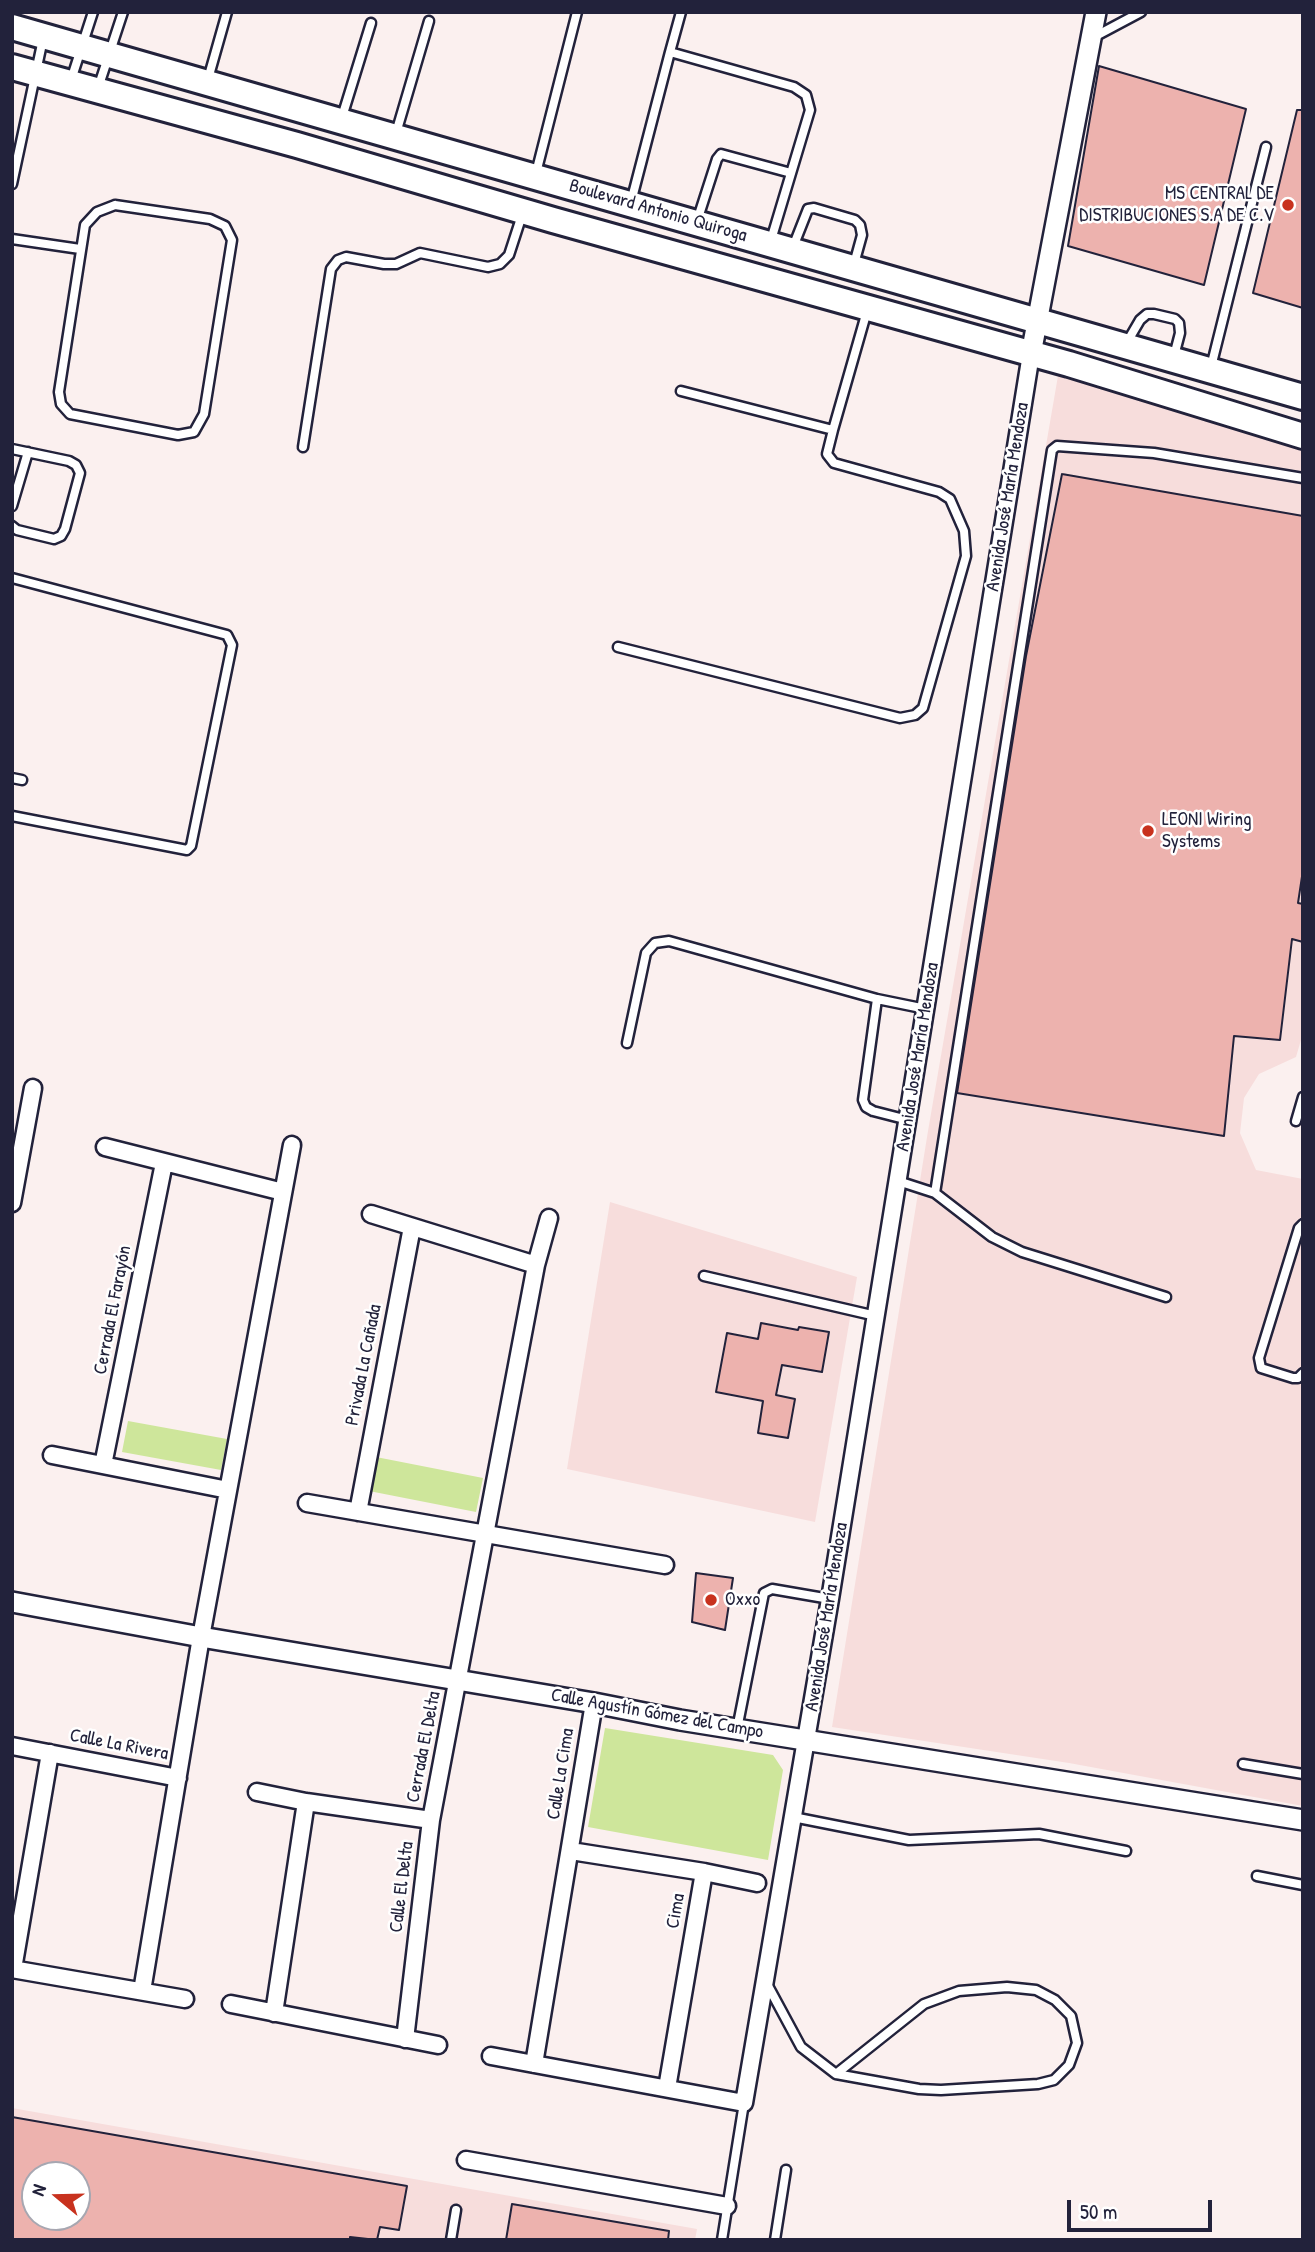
<!DOCTYPE html>
<meta charset="utf-8">
<style>
body{margin:0}
#map{position:relative;width:1315px;height:2252px;overflow:hidden;background:#fbf0ef;font-family:"Patrick Hand",sans-serif}
canvas{display:block}
.frame{position:absolute;inset:0;border:14px solid #22223b;pointer-events:none}
.north{position:absolute;left:21px;top:2161px;width:70px;height:70px;box-sizing:border-box;background:#fff;border:2px solid #a7a7b1;border-radius:50%;rotate:289deg;font-size:19px;font-weight:700;line-height:28px;text-align:center;color:#22223b}
.north::after{content:'';display:block;margin:auto;width:24px;height:32px;background:#c8321e;clip-path:polygon(50% 0,100% 100%,50% 72%,0 100%)}
.scale{position:absolute;left:1067px;top:2200px;width:145px;height:32px;box-sizing:border-box;border:4px solid #22223b;border-top:0;padding-left:9px;font-size:21px;line-height:24px;white-space:nowrap;color:#22223b;-webkit-text-stroke:5px #fff;paint-order:stroke}
</style>
<div id="map">
<canvas width="1315" height="2252"></canvas>
<div class="frame"></div>
<div class="north">N</div>
<div class="scale">50 m</div>
</div>
<script>
const ctx = document.querySelector('canvas').getContext('2d');
ctx.lineJoin = 'round';
function fill(path, color) { ctx.fillStyle = color; ctx.fill(path, 'evenodd'); }
const poly = rows => new Path2D(rows.map(r => 'M' + r).join(''));
function trace(path, color, width, dash) { ctx.strokeStyle = color; ctx.lineWidth = width; ctx.lineCap = dash ? 'butt' : 'round'; ctx.setLineDash(dash || []); ctx.stroke(path); }
function drawText(font, color, halo, rows, align = 'center') {
  ctx.font = font + ' "Patrick Hand",sans-serif'; ctx.lineWidth = 5; ctx.setLineDash([]); ctx.textBaseline = 'middle'; ctx.strokeStyle = halo; ctx.fillStyle = color; for (const [text, x, y, turn = 0] of rows) {
    ctx.save(); ctx.translate(x, y); ctx.rotate((+turn || 0) * Math.PI / 180); ctx.textAlign = isNaN(turn) ? turn : align; if (halo) ctx.strokeText(text, 0, 0); ctx.fillText(text, 0, 0); ctx.restore();
  }
}
const built = poly([
 [1059,370,1303,446,1303,1033,1296,1057,1259,1074,1244,1098,1240,1133,1256,1170,1303,1179,1303,1806,1069,1763,832,1727,928,1131],
 [610,1202,857,1277,815,1522,567,1469],
 [12,2108,697,2229,695,2240,12,2240],
 [35,2175,77,2175,77,2217,35,2217]
]);
const green = poly([
 [128,1421,227,1439,221,1470,122,1452],
 [376,1457,483,1478,476,1512,369,1491],
 [605,1728,773,1755,783,1770,768,1860,588,1827]
]);
const building = poly([
 [1099,66,1246,109,1204,285,1068,246,1099,66],
 [1297,110,1303,110,1303,308,1253,293,1297,110],
 [1062,474,1303,516,1303,870,1298,903,1303,904,1303,942,1292,939,1280,1040,1234,1036,1224,1136,957,1093,1026,656,1062,474],
 [761,1323,798,1330,799,1327,829,1332,822,1372,782,1365,776,1395,795,1399,788,1438,758,1433,763,1401,716,1392,727,1333,758,1339,761,1323],
 [696,1573,733,1578,725,1630,692,1622,696,1573],
 [12,2117,407,2186,399,2230,380,2227,377,2240,350,2237,350,2240,12,2240,12,2117],
 [35,2175,77,2175,77,2217,35,2217,35,2175],
 [512,2204,669,2231,668,2240,506,2240,512,2204]
]);
const service = poly([
 [1094,37,1141,12],
 [670,52,681,12],
 [208,79,227,12],
 [71,80,93,12],
 [98,88,123,12],
 [342,117,371,23],
 [396,133,429,21],
 [536,173,577,12],
 [12,184,43,39],
 [631,202,670,52,794,87,806,95,810,110,771,240],
 [115,205,210,219,225,226,232,240,204,414,194,432,178,435,70,414,61,404,59,392,85,225,97,212,115,205],
 [697,221,717,159,721,154,791,173],
 [12,239,80,249],
 [793,247,808,209,814,208,855,220,860,225,862,235,854,264],
 [1126,344,1140,320,1147,314,1154,314,1175,319,1179,323,1180,333,1174,356],
 [1211,367,1266,147],
 [681,391,833,430,867,311],
 [303,447,331,269,338,260,346,257,384,264,396,264,420,253,488,267,500,264,509,255,522,215],
 [12,449,69,461,76,465,80,473,65,529,61,536,54,539,17,530,12,526],
 [12,506,28,452],
 [12,578,227,635,232,645,191,846,187,850,12,816],
 [618,647,900,718,915,715,923,708,966,556,964,531,950,499,939,492,834,463,827,454,833,430],
 [12,778,22,780],
 [877,999,863,1100,866,1107,873,1111,908,1120],
 [627,1043,646,953,655,943,669,941,877,999,926,1009],
 [1296,1121,1303,1097],
 [898,1181,935,1193,992,1237,1022,1252,1166,1297],
 [935,1193,1052,450,1057,446,1154,453,1303,478],
 [1303,1224,1299,1228,1259,1358,1261,1368,1293,1378,1298,1378,1303,1373],
 [704,1276,876,1316],
 [737,1729,764,1593,772,1589,830,1599],
 [1243,1764,1303,1774],
 [793,1817,909,1840,1039,1834,1126,1851],
 [1257,1876,1303,1885],
 [767,1984,801,2047,836,2074,919,2089,941,2090,1038,2084,1054,2080,1069,2065,1077,2043,1071,2016,1055,2000,1036,1990,1007,1987,959,1991,924,2004,836,2074],
 [451,2240,456,2210],
 [722,2240,744,2103],
 [775,2240,786,2170]
]);
const minor = poly([
 [105,1147,283,1192],
 [12,1203,33,1088],
 [371,1214,536,1265],
 [52,1455,228,1490],
 [103,1465,164,1163],
 [307,1503,665,1565],
 [358,1512,412,1227],
 [12,1746,178,1778],
 [257,1792,306,1802,431,1820],
 [571,1851,704,1872,757,1883],
 [12,1969,185,1999],
 [13,1969,50,1753],
 [142,1991,201,1637,292,1145],
 [231,2004,438,2045],
 [274,2013,306,1802],
 [405,2039,431,1820,536,1265,549,1218],
 [491,2056,744,2103,830,1599,1031,354],
 [534,2064,594,1703],
 [667,2088,704,1872],
 [466,2160,727,2206]
]);
const tertiary = poly([
 [1031,354,1096,12],
 [12,1602,201,1637,594,1703,680,1720,1303,1820]
]);
const primary = poly([
 [12,27,1303,397],
 [12,67,297,145,553,220,1069,364,1303,436]
]);
const markers = [
 [1288,205,7,"#c8321e"],
 [1148,831,7,"#c8321e"],
 [711,1600,7,"#c8321e"]
];
const poiNames = [
 ["MS CENTRAL DE",1274,194,"right"],
 ["DISTRIBUCIONES S.A DE C.V",1274,216,"right"],
 ["LEONI Wiring",1162,820],
 ["Systems",1162,842],
 ["Oxxo",725,1600]
];
const streetNames = [
 ["Boulevard Antonio Quiroga",658,211,16],
 ["Avenida José María Mendoza",1008,497,-81],
 ["Avenida José María Mendoza",918,1057,-81],
 ["Cerrada El Farayón",113,1310,-79],
 ["Privada La Cañada",364,1365,-79],
 ["Avenida José María Mendoza",827,1617,-81],
 ["Calle Agustín Gómez del Campo",657,1714,10],
 ["Calle La Rivera",119,1745,11],
 ["Cerrada El Delta",424,1747,-79],
 ["Calle La Cima",561,1774,-81],
 ["Calle El Delta",402,1887,-83],
 ["Cima",676,1911,-80]
];
fill(built, '#f7dddc');
fill(green, '#cee69b');
fill(building, '#edb2ae');
trace(building, '#22223b', 2);
trace(service, '#22223b', 13);
trace(minor, '#22223b', 21);
trace(tertiary, '#22223b', 24);
trace(primary, '#22223b', 30);
trace(service, '#fff', 8);
trace(minor, '#fff', 16);
trace(tertiary, '#fff', 19);
trace(primary, '#fff', 24);
for (const [x, y, r, color] of markers) { const dot = new Path2D(); dot.arc(x, y, r, 0, 2 * Math.PI); ctx.fillStyle = color; ctx.fill(dot); trace(dot, '#fff', 2.5); }
drawText('19px', '#22223b', '#fff', poiNames, 'left');
drawText('19px', '#22223b', '#fff', streetNames);
</script>
